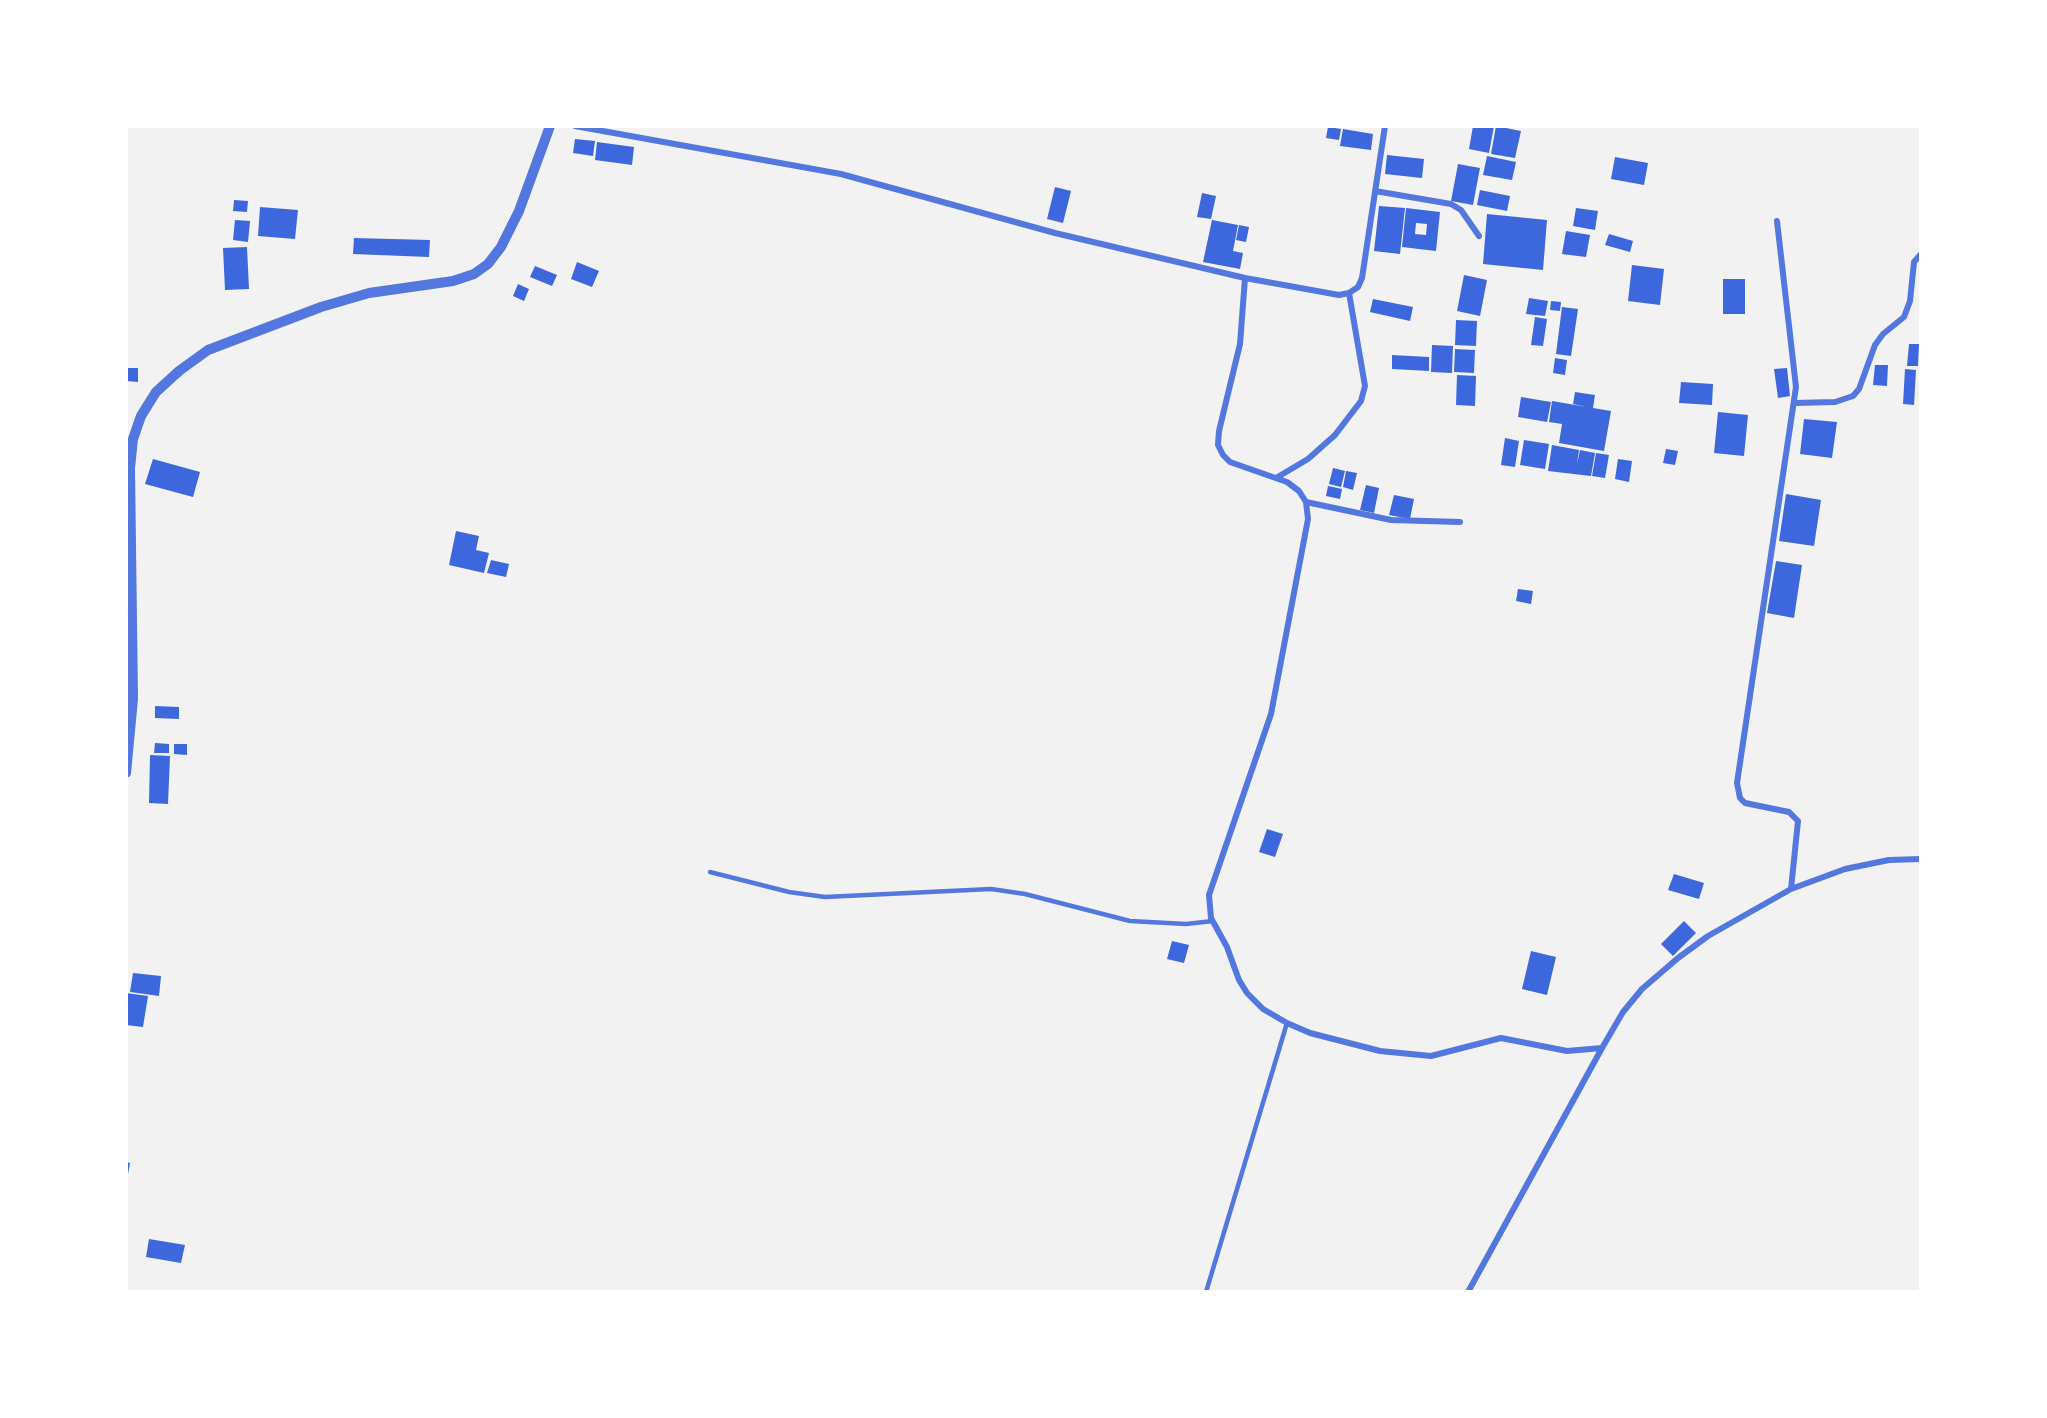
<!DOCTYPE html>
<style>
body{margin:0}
#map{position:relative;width:2047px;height:1418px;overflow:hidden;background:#f2f2f2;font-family:"Nunito Sans",sans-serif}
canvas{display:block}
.frame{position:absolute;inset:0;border:128px solid #fff;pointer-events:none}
</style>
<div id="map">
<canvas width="2047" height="1418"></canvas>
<div class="frame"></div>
</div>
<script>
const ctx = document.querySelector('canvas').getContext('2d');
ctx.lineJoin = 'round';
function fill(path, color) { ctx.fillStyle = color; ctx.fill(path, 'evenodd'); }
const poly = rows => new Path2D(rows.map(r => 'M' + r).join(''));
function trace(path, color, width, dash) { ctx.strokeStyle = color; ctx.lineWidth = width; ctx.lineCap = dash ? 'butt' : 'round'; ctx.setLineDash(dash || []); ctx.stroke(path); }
const building = poly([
 [1473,126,1494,126,1489,153,1469,149],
 [1496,126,1521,131,1515,158,1491,154],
 [1328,127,1341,129,1339,140,1326,138],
 [1343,129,1373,134,1371,150,1340,146],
 [575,139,595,141,593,156,573,153],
 [597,142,634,147,632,165,595,160],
 [1387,155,1424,159,1422,178,1385,174],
 [1487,156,1516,162,1512,180,1483,175],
 [1615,157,1648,163,1644,185,1611,179],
 [1458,164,1480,168,1473,205,1451,201],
 [1055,187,1071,191,1063,223,1047,219],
 [1480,190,1510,196,1507,211,1477,205],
 [1202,193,1216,196,1211,219,1197,217],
 [234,200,248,201,247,212,233,211],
 [1379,206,1405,208,1400,254,1374,251],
 [260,207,298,210,295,239,258,236],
 [1406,208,1440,212,1436,251,1402,247],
 [1416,223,1427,224,1426,235,1415,234],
 [1576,208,1598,211,1595,230,1573,226],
 [1487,214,1547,220,1543,270,1483,264],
 [235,220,250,221,248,242,233,240],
 [1212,220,1238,225,1233,251,1243,253,1240,269,1203,262],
 [1239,225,1249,227,1246,242,1236,240],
 [1566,231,1590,235,1586,257,1562,254],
 [1609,234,1633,241,1630,252,1605,245],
 [354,238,430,240,429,257,353,254],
 [247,247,249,289,225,290,223,248],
 [577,262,599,271,592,287,571,279],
 [1632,265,1664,269,1660,305,1628,301],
 [535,266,557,275,552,286,530,277],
 [1464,275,1487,280,1480,316,1457,311],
 [1723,279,1745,279,1745,314,1723,314],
 [518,284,529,289,524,301,513,296],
 [1529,298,1548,301,1545,316,1526,314],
 [1373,299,1413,307,1410,321,1370,312],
 [1551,301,1561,302,1560,311,1550,310],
 [1562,307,1578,309,1571,356,1556,354],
 [1535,317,1547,319,1543,346,1531,345],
 [1456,320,1477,321,1476,346,1455,345],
 [1909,344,1919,344,1918,366,1907,366],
 [1432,345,1453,346,1452,373,1431,372],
 [1455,349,1475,350,1474,373,1454,372],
 [1392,355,1429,357,1429,371,1392,369],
 [1555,358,1567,360,1565,375,1553,373],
 [1875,365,1888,365,1887,386,1873,385],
 [126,368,138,368,138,382,126,381],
 [1787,368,1790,396,1778,398,1774,369],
 [1905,369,1916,370,1914,405,1903,404],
 [1457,375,1476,376,1475,406,1456,405],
 [1681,382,1713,384,1712,405,1679,403],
 [1575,392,1595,395,1593,408,1611,411,1604,451,1559,443,1562,424,1549,422,1552,401,1587,407,1573,404],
 [1521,397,1551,402,1547,422,1518,417],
 [1718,412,1748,415,1744,456,1714,453],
 [1804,419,1837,422,1832,458,1800,454],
 [1505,438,1519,441,1515,467,1501,465],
 [1524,440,1549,444,1545,469,1520,465],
 [1552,445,1579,450,1577,464,1580,450,1595,453,1591,476,1548,471],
 [1666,449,1678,451,1675,465,1663,463],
 [1596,453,1609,455,1605,478,1592,476],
 [153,459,200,472,193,497,145,484],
 [1618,459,1632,461,1629,482,1615,479],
 [1333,468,1345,471,1341,487,1329,484],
 [1346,471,1357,473,1353,490,1343,487],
 [1366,485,1379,488,1374,513,1360,510],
 [1328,486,1342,489,1340,499,1326,496],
 [1786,494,1821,500,1814,546,1779,541],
 [1394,495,1414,499,1410,519,1389,515],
 [456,531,479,536,476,550,489,553,484,573,449,565],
 [491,560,509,564,506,577,487,573],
 [1776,561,1802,565,1794,618,1767,613],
 [1518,589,1533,591,1531,604,1516,601],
 [155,706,179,707,179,719,155,718],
 [155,743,169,744,169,753,154,753],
 [174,744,187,744,187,755,174,754],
 [150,755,170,756,168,804,149,803],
 [1267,829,1283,834,1275,857,1259,852],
 [1674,874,1704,883,1699,899,1668,890],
 [1684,921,1696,933,1673,956,1661,944],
 [1172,941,1189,945,1184,963,1167,959],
 [1531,951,1556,957,1547,995,1522,989],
 [133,973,161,976,159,996,130,992],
 [126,993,148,996,143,1027,126,1025],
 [126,1162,130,1163,127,1180,126,1180],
 [149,1239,185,1245,181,1263,146,1257]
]);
const service = poly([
 [710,872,789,892,825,897,991,889,1025,894,1130,921,1186,924,1213,921],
 [1206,1292,1287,1023]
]);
const minor = poly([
 [575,126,841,174,1055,233,1245,278,1339,295,1349,293,1358,287,1362,278,1385,126],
 [1375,191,1451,204,1461,210,1479,236],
 [1777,221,1796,387,1737,783,1740,798,1745,803,1789,812,1798,821,1791,889],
 [1245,278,1240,344,1219,431,1218,445,1223,455,1230,462,1287,482,1299,491,1306,502,1308,519,1271,714,1209,895,1211,918,1227,947,1239,980,1247,993,1263,1009,1287,1023,1310,1033,1380,1051,1431,1056,1501,1038,1567,1051,1602,1048],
 [1795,403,1835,402,1853,396,1859,389,1875,345,1883,334,1904,317,1910,301,1914,262,1921,254],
 [1276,478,1308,459,1335,435,1361,401,1365,386,1349,293],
 [1306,502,1391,520,1460,522],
 [1468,1292,1602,1048,1623,1012,1642,989,1678,958,1708,936,1791,889,1845,869,1889,860,1921,859]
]);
const tertiary = poly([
 [126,773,133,699,130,468,133,439,141,416,156,392,179,371,208,350,321,307,369,293,453,281,474,274,488,264,501,247,519,211,550,126]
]);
fill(building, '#3d67dc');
trace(service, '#5277de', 4.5);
trace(minor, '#5277de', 6);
trace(tertiary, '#5277de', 10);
</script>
